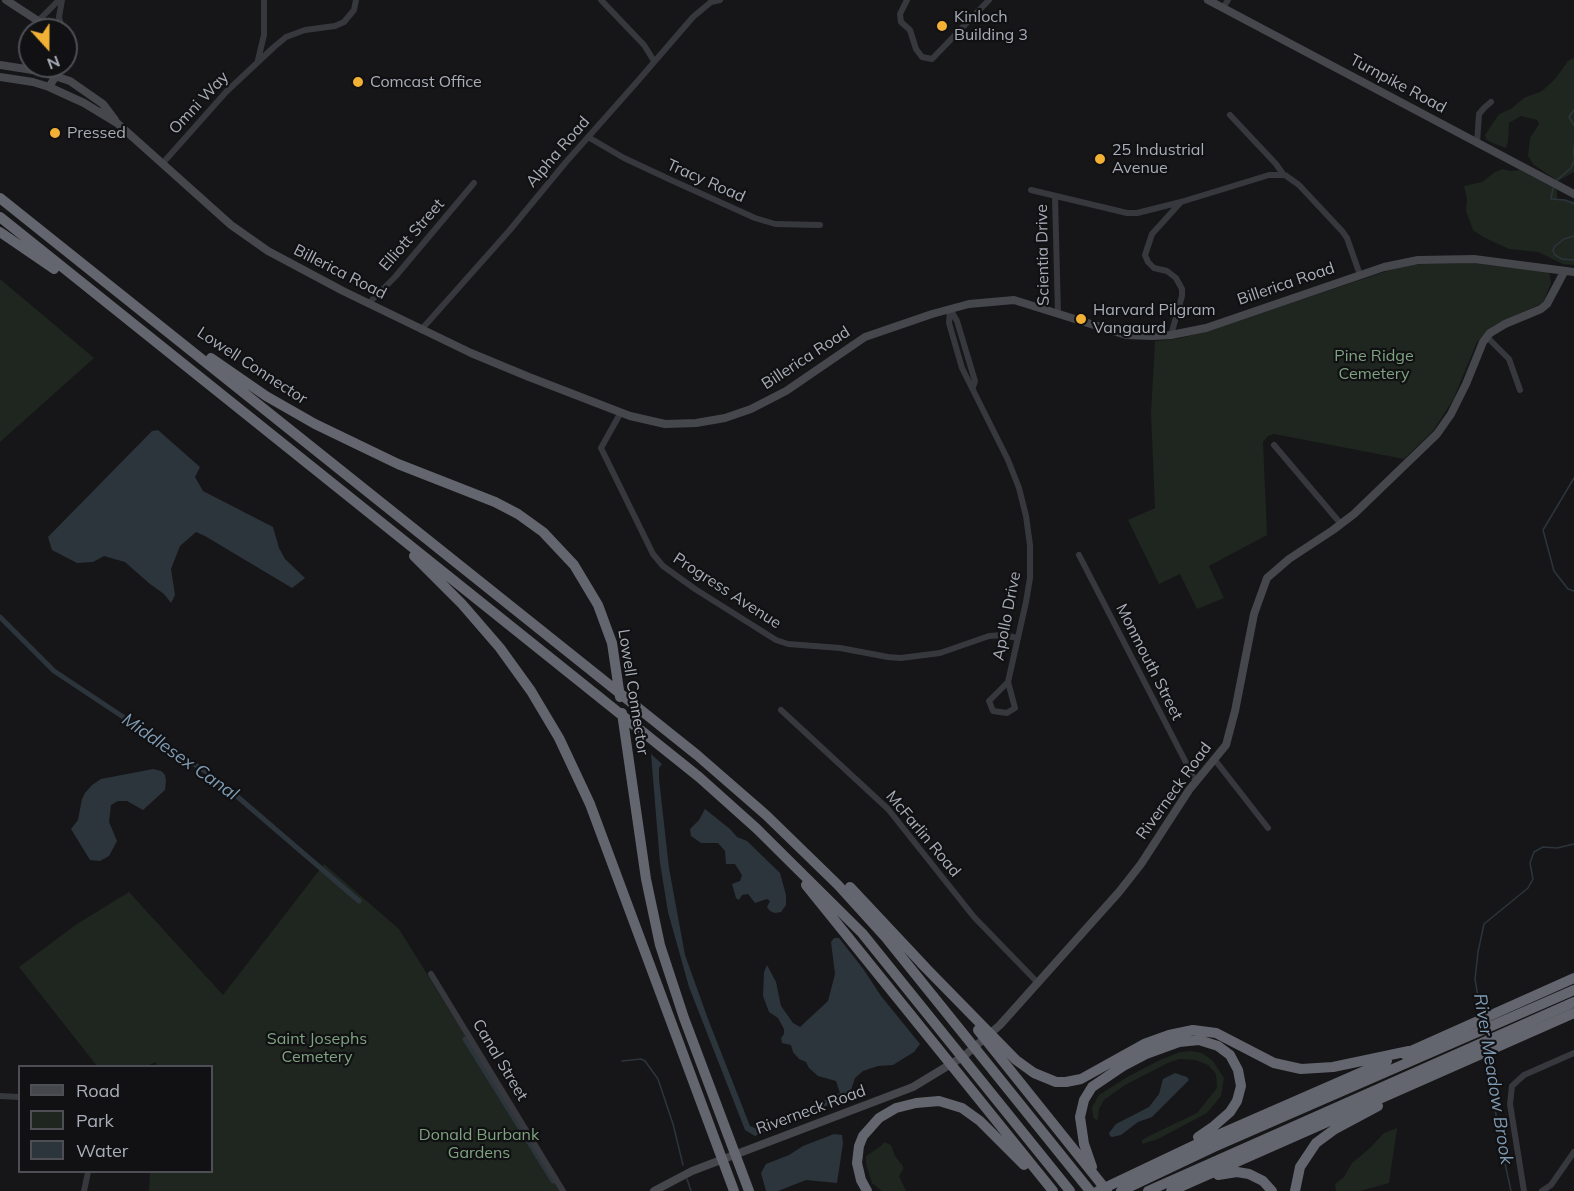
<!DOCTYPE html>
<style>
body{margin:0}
#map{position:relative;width:1574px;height:1191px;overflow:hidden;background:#161618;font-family:Mulish,sans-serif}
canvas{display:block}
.legend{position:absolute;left:18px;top:1065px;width:195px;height:108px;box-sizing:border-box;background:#111113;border:2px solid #4d4f55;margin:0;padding:8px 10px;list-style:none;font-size:18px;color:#a8adb8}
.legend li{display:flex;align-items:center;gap:12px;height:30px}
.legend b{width:30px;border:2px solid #4d4f55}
.north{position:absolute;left:18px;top:18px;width:60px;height:60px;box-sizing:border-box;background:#111113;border:2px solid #4d4f55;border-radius:50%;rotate:159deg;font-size:16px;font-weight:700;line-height:24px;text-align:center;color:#a8adb8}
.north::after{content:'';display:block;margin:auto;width:21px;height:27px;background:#f2b134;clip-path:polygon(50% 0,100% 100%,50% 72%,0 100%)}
</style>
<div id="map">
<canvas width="1574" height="1191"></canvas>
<ul class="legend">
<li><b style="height:8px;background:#45474d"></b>Road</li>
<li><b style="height:16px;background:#1e261f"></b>Park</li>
<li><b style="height:16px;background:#2c353c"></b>Water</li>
</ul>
<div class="north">N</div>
</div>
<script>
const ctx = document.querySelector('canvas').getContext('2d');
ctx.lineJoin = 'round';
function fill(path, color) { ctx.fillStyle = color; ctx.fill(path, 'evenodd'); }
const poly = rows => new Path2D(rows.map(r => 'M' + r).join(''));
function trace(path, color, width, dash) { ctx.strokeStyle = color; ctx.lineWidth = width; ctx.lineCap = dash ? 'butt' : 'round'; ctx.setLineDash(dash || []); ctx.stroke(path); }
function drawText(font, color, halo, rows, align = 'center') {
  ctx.font = font + ' Mulish,sans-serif'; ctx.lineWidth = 4.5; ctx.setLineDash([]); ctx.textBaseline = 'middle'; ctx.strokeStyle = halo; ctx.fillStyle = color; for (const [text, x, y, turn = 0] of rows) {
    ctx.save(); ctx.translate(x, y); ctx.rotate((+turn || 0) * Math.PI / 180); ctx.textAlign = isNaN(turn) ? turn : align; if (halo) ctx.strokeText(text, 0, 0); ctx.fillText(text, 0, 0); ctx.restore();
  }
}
const green = poly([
 [1574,58,1574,172,1558,181,1534,165,1528,156,1530,138,1539,124,1537,120,1521,116,1509,123,1508,141,1506,148,1490,142,1486,139,1485,135,1499,114,1511,109,1524,98,1542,91,1555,79,1568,61],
 [1503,169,1510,171,1520,170,1557,190,1557,199,1574,201,1574,265,1563,264,1538,252,1509,249,1483,237,1473,230,1466,211,1467,199,1464,186,1482,182,1495,172],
 [1470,263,1549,272,1551,283,1543,303,1493,326,1477,342,1453,400,1433,431,1404,459,1274,434,1268,436,1263,442,1267,535,1209,566,1224,598,1197,609,1180,574,1159,584,1128,520,1155,508,1151,413,1155,341,1176,339,1202,333,1396,268,1420,264],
 [0,279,94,358,0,442],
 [324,864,399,929,562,1191,149,1191,150,1172,212,1172,212,1066,156,1066,156,1062,147,1066,97,1066,19,967,77,924,129,892,223,995],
 [1191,1051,1202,1053,1213,1061,1224,1078,1221,1096,1207,1113,1158,1139,1142,1144,1142,1140,1149,1136,1197,1113,1217,1088,1216,1074,1208,1065,1195,1060,1179,1059,1168,1063,1125,1085,1104,1100,1099,1109,1098,1119,1096,1120,1093,1117,1092,1107,1099,1095,1129,1076,1160,1060,1180,1052],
 [1397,1128,1389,1183,1360,1191,1336,1191,1335,1184,1344,1177,1352,1163,1370,1148,1384,1133],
 [884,1142,891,1145,895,1156,903,1166,903,1170,899,1176,906,1191,882,1191,872,1183,866,1164,866,1156,881,1146]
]);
const water = poly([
 [158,430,200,467,195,477,203,491,273,527,279,548,285,559,305,578,292,588,205,536,196,532,180,546,171,569,175,595,171,603,164,594,150,584,125,562,104,556,93,562,77,563,52,550,48,537,152,431],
 [651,754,662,764,659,768,659,779,669,868,685,955,708,1019,750,1126,757,1129,768,1127,840,1093,836,1081,818,1076,809,1068,806,1062,799,1059,793,1052,791,1045,782,1043,781,1038,784,1034,784,1029,778,1018,769,1012,763,996,764,972,767,965,776,982,781,1006,793,1023,800,1027,828,1001,835,974,831,942,834,938,839,938,864,970,881,996,920,1044,914,1052,893,1065,878,1066,863,1071,855,1078,849,1096,755,1136,745,1130,689,987,668,912,660,863],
 [153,769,161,771,165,775,166,781,165,790,143,810,127,801,118,801,111,805,109,822,117,841,109,856,100,861,90,860,71,829,78,820,82,799,85,793,92,785,101,779],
 [705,809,730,829,737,837,747,841,780,873,786,895,786,905,781,912,775,913,770,911,767,907,770,901,767,899,755,903,748,894,742,895,739,900,736,898,732,884,740,881,742,875,735,864,726,864,725,851,718,843,701,843,691,836,690,829,699,820],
 [1175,1073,1187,1077,1189,1080,1152,1117,1138,1122,1121,1135,1112,1137,1110,1136,1109,1133,1116,1124,1149,1107,1159,1094,1163,1079],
 [834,1134,842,1135,843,1143,837,1183,806,1180,778,1191,766,1191,761,1173,766,1164,789,1155,803,1146]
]);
const stream = poly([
 [1574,110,1569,117,1574,125],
 [1574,146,1574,158],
 [1557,180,1571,168,1574,161],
 [1553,188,1551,199,1565,200,1574,204],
 [1574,236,1564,239,1554,247,1553,251,1555,255,1562,259,1574,260],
 [1574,478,1543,530,1554,571,1568,589,1574,591],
 [1481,1014,1475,979,1478,952,1484,924,1528,888,1533,879,1530,863,1534,852,1543,847,1557,848,1574,844],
 [1488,1058,1499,1136,1511,1191],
 [622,1061,641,1059,645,1061,658,1079,673,1124,683,1165],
 [687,1179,691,1191]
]);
const canal = poly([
 [0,617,54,671,218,780,359,901],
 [465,1039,553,1181]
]);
const street = poly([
 [62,0,59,17,62,30],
 [601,0,644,45,654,61],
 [907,0,900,14,901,22,910,30,916,49,922,57,932,59,989,0],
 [1223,8,1228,0],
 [38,21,59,0],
 [258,60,264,35,264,0],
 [1230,115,1276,164,1283,174],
 [588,137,624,158,671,180,755,218,775,224,820,225],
 [1477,143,1479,114,1484,108,1491,102],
 [162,164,226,92,274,47,286,37,305,30,335,26,344,22,354,10,356,0],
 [1031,190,1127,213,1137,213,1181,202,1269,175,1285,175,1299,185,1342,231,1347,238,1360,275],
 [1055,196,1058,314],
 [368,304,395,277,474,183],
 [950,309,949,323,962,368,1008,460,1019,488,1026,516,1030,545,1030,578,1026,602,1008,682,989,701,993,711,1007,713,1015,708,1008,682],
 [950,309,957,321,975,381,973,387],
 [421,330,509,231,566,162,636,83,693,17,711,2,720,0],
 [1171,335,1182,296,1182,289,1176,278,1167,271,1154,268,1148,262,1145,255,1152,234,1181,202],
 [1487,337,1509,359,1520,390],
 [621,412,601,448,653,554,663,566,695,589,776,640,788,644,840,648,888,657,901,658,940,653,989,636,1004,635,1017,638],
 [1274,445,1341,524],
 [1079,555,1196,782],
 [781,710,888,809,974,917,1038,983],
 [1215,760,1268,828],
 [431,974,563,1191],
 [0,1096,20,1097],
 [84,1191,88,1172],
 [1524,1191,1510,1104,1512,1086,1524,1075,1574,1053],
 [1542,1191,1551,1185,1574,1152]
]);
const secondary = poly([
 [6,0,52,30],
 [1208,0,1574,194],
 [0,65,39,71,70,81,103,104,115,120],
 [0,77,33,82,49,87,84,103,117,123,231,225,268,251,343,291,471,353,529,377,630,416,665,424,696,423,725,418,751,409,786,391,865,337,932,314,969,304,1014,300,1126,335,1153,336,1171,335,1206,328,1384,267,1418,260,1474,259,1574,272],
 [49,87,62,66],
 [654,1191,692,1171,913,1087,964,1056,1000,1025,1119,892,1141,864,1189,790,1226,745,1235,711,1254,614,1267,578,1289,559,1333,530,1354,514,1437,434,1451,414,1466,384,1483,342,1490,333,1505,324,1541,309,1547,304,1564,272]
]);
const highway = poly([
 [0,198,697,755,766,815,838,885,887,939,1090,1191],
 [0,217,699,777,756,828,862,933,1070,1191],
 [0,232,54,269],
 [211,358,266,396,315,424,398,464,495,502,518,514,543,532,574,565,598,605,612,643,620,697],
 [414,556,462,604,500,648,531,691,559,738,590,804,734,1191],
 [622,713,646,879,660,945,684,1018,749,1191],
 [806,885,1053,1191],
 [850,887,926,968],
 [921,963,1016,1060,1034,1073,1056,1082,1066,1082,1081,1079,1144,1044,1169,1035,1193,1030,1216,1033,1274,1063,1301,1069,1333,1067,1409,1051],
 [978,1030,1107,1191],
 [1404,1054,1574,978],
 [1092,1167,1084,1144,1080,1117,1084,1100,1092,1087,1123,1066,1146,1054,1179,1042,1199,1040,1218,1046,1230,1055,1238,1070,1241,1086,1237,1101,1230,1112,1214,1126,1198,1137],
 [1218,1175,1237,1172,1249,1174,1263,1181,1272,1191],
 [867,1191,861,1180,857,1163,859,1146,863,1136,879,1118,896,1108,916,1103,939,1101,962,1108,980,1121,1024,1165],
 [1098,1191,1197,1144,1387,1061],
 [1121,1191,1214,1147,1574,990],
 [1148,1191,1574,1002],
 [1171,1191,1574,1013],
 [1295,1191,1300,1167,1316,1143,1335,1129,1378,1106]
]);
const markers = [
 [942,26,6,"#f2b134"],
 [358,82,6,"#f2b134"],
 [55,133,6,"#f2b134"],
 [1100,159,6,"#f2b134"],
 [1081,319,6,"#f2b134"]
];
const poiNames = [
 ["Kinloch",954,17],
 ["Building 3",954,35],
 ["Comcast Office",370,82],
 ["Pressed",67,133],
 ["25 Industrial",1112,150],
 ["Avenue",1112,168],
 ["Harvard Pilgram",1093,310],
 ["Vangaurd",1093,328]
];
const streetNames = [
 ["Turnpike Road",1398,84,28],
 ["Omni Way",199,103,-47],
 ["Alpha Road",558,152,-49],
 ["Tracy Road",706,181,24],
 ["Elliott Street",412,235,-49],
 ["Scientia Drive",1043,255,-91],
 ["Billerica Road",340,272,27],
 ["Billerica Road",1286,284,-19],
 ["Billerica Road",806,358,-33],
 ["Lowell Connector",252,366,33],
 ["Progress Avenue",727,591,33],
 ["Apollo Drive",1007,616,-79],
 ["Monmouth Street",1149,662,63],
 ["Lowell Connector",633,692,81],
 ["Riverneck Road",1174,791,-54],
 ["McFarlin Road",923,834,50],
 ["Canal Street",500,1060,59],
 ["Riverneck Road",811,1110,-20]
];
const parkNames = [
 ["Pine Ridge",1374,356],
 ["Cemetery",1374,374],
 ["Saint Josephs",317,1039],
 ["Cemetery",317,1057],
 ["Donald Burbank",479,1135],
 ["Gardens",479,1153]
];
const waterNames = [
 ["Middlesex Canal",180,757,35],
 ["River Meadow Brook",1493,1079,81]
];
fill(green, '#1e261f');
fill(water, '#2c353c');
trace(stream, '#2c353c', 1.5);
trace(canal, '#2c353c', 5);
trace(street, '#37383d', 6);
trace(secondary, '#45474d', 8);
trace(highway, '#63666e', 10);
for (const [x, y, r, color] of markers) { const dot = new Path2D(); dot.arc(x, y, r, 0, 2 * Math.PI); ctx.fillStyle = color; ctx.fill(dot); trace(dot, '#111113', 2); }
drawText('16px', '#a8adb8', '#111113', poiNames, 'left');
drawText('16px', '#a8adb8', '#111113', streetNames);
drawText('16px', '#7fa381', '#111113', parkNames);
drawText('italic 18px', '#7f9bb3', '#111113', waterNames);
</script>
